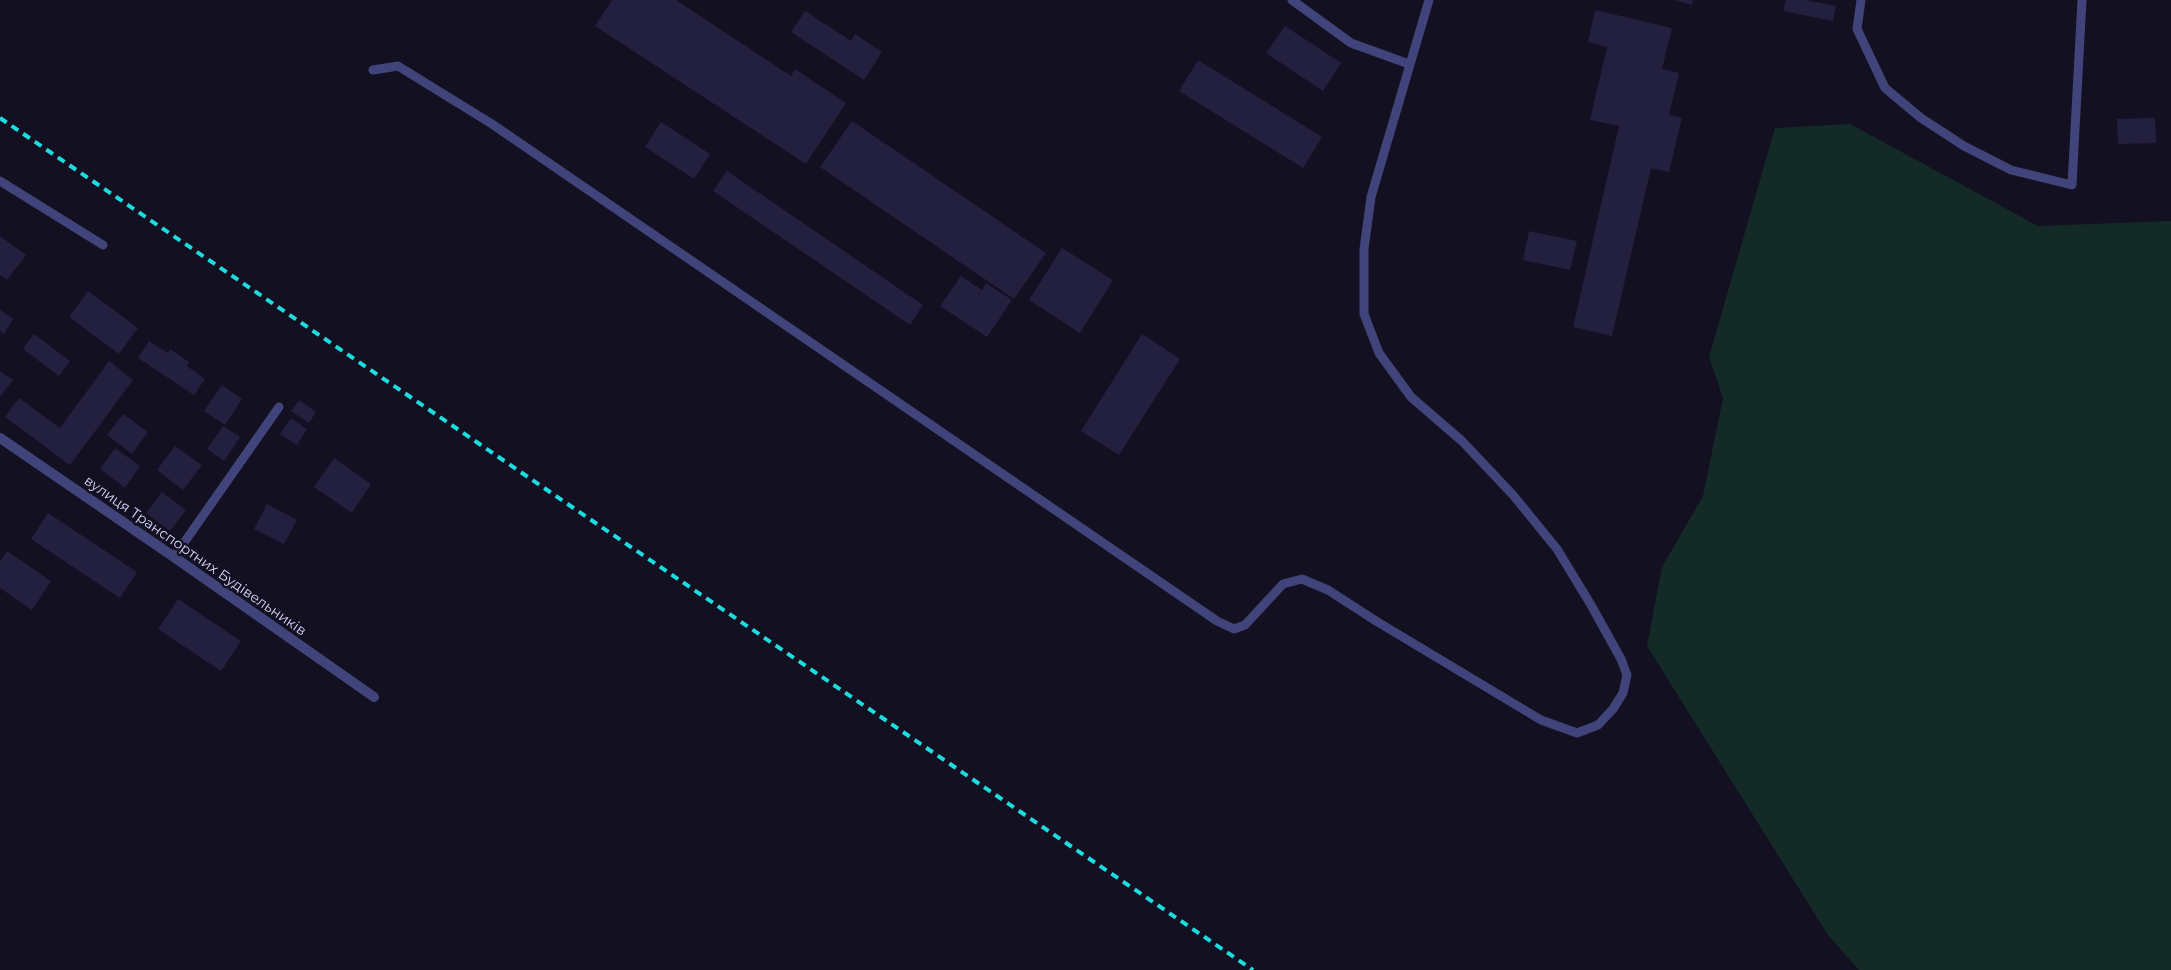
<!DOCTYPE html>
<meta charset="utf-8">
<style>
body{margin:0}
canvas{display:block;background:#121021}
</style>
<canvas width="2171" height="970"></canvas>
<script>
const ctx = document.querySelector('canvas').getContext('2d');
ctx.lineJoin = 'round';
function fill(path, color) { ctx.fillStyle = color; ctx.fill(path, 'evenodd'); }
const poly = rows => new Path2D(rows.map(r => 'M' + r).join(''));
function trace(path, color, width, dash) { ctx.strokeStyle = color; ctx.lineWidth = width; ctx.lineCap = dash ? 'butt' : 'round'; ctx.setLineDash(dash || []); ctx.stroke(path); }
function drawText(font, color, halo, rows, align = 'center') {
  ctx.font = font + ' Montserrat,sans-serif'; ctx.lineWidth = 5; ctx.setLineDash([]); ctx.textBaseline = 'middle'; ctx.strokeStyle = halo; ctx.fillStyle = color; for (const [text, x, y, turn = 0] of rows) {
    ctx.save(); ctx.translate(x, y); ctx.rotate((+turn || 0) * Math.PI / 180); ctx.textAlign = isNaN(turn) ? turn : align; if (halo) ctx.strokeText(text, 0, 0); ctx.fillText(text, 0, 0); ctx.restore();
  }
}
const green = poly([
 [1850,124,2038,226,2171,221,2171,970,1859,970,1828,935,1647,646,1662,567,1703,496,1723,398,1709,357,1775,128]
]);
const building = poly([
 [612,0,676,0,791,76,795,69,846,103,806,164,595,26],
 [1674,0,1693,0,1692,5],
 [1786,0,1805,0,1836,6,1833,21,1783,11],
 [1595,10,1672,28,1662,69,1679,73,1669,115,1682,118,1669,172,1651,168,1612,336,1573,327,1619,126,1590,120,1607,47,1588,42],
 [805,11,851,41,855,34,882,52,864,80,791,32],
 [1285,26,1341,63,1323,91,1266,53],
 [1198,60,1322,137,1303,168,1179,91],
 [2155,118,2156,143,2118,144,2117,119],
 [852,121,1046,253,1014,299,820,167],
 [661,122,710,154,694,179,645,147],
 [727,171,923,305,910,325,713,191],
 [1529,231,1577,241,1570,270,1523,260],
 [0,236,26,255,7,280,0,275],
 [1062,248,1113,280,1080,333,1029,300],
 [961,276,982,290,986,283,1012,300,987,337,940,306],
 [88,291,138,328,119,354,69,317],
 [0,310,13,319,4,334,0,331],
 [34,334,70,361,59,376,23,349],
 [1142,334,1180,359,1119,455,1081,431],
 [149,341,168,353,170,349,189,362,187,366,205,379,194,395,138,358],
 [109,361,133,380,70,465,5,417,19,398,60,428],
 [0,371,13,380,0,397],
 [222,385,242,399,225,425,204,411],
 [299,400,316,412,309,423,291,411],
 [123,414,148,432,132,454,107,435],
 [291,418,307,429,297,445,280,434],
 [223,426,240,437,224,461,207,449],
 [175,446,202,465,183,490,157,470],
 [115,448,140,466,125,488,100,469],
 [334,458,371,484,352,513,314,487],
 [162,492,186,510,170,531,146,513],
 [267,504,297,520,284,544,254,529],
 [48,513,137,572,120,598,31,539],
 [7,551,51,581,32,610,0,588,0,561],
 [178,599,241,641,221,671,158,629]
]);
const service = poly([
 [1292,0,1351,43,1409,64],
 [1861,0,1857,29,1885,88,1921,118,1964,146,2011,170,2072,185,2082,0],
 [373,70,398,66,492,124,1217,621,1234,629,1245,625,1283,584,1302,579,1328,590,1376,621,1541,720,1577,733,1598,725,1613,709,1623,693,1627,675,1621,659,1591,605,1557,549,1513,495,1462,441,1411,397,1379,353,1364,314,1364,249,1371,197,1429,0],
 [0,181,103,245],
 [174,557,279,407]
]);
const minor = poly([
 [0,438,174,557,374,697]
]);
const rail = poly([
 [0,118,1253,970]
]);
const streetNames = [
 ["вулиця Транспортних Будівельників",195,556,35]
];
fill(green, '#142a27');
fill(building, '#221f3f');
trace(service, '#41447a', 9);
trace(minor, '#41447a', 10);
trace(rail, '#1cdcdf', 4, [8, 6]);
drawText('14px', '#d6d5fa', '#121021', streetNames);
</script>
